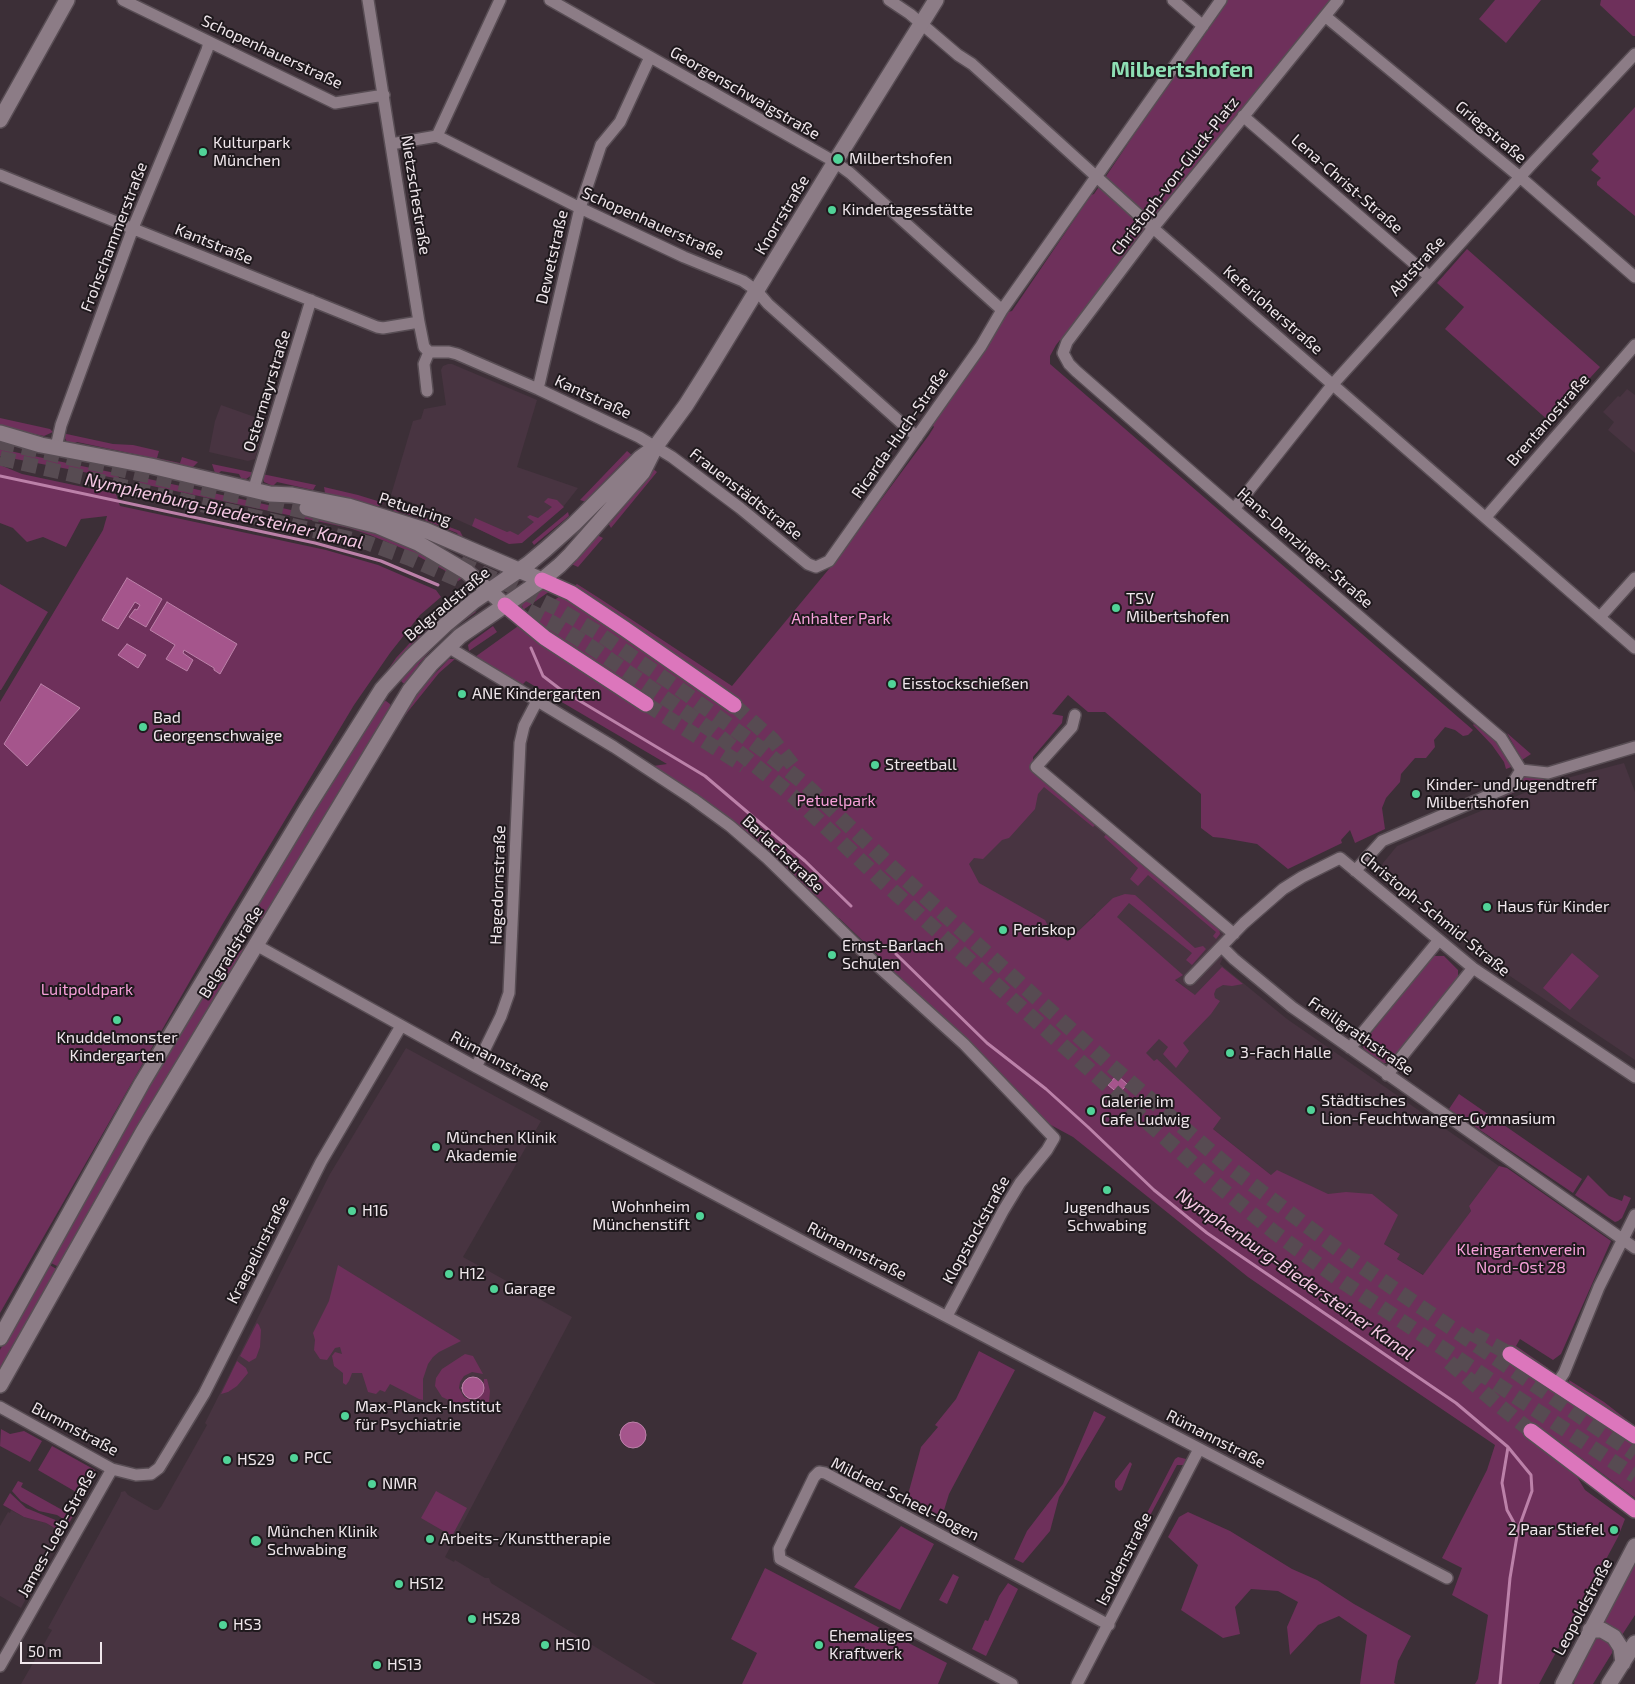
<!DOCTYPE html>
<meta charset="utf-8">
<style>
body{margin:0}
#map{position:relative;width:1635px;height:1684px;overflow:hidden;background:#3c2f37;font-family:"Exo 2",sans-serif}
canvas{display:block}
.scale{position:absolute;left:20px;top:1642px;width:82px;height:22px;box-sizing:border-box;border:2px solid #f0e7ec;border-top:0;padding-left:6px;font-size:15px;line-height:18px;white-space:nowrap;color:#f0e7ec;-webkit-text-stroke:4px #1f191d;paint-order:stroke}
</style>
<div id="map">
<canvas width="1635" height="1684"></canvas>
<div class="scale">50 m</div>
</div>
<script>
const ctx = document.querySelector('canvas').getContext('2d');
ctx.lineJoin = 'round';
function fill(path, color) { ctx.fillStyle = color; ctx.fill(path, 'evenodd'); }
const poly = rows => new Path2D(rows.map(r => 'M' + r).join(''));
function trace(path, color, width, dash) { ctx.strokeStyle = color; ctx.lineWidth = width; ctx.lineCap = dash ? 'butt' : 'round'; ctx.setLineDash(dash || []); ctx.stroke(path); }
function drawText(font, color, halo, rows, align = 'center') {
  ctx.font = font + ' "Exo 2",sans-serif'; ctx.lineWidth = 4; ctx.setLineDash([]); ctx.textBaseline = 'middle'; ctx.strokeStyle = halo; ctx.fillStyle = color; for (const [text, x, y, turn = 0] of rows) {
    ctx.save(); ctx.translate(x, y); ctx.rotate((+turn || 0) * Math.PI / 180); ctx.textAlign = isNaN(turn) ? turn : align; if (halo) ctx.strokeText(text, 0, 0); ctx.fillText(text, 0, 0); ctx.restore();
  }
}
const built = poly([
 [448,364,452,364,537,400,517,467,578,488,563,507,507,542,449,516,391,495,413,421,421,419,424,409,446,405,441,370,443,366],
 [1627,389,1635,395,1635,453,1608,430,1614,422,1603,412,1618,396,1620,397],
 [221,405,266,421,255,459,248,461,209,452,215,421],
 [1017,752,1233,937,1220,964,1287,1019,1499,1166,1469,1206,1471,1211,1424,1275,1397,1259,1399,1253,1271,1175,1212,1128,1172,1078,1145,1053,1198,998,1095,914,1069,941,948,877],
 [1624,763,1635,792,1635,1060,1495,966,1382,877,1380,870,1383,863,1397,846,1548,783],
 [406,1048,541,1121,463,1257,572,1317,445,1557,454,1562,455,1560,485,1578,489,1578,491,1583,656,1684,21,1684,52,1630,48,1628,120,1496,121,1492,125,1491,128,1495,154,1510,158,1510,161,1507,207,1425,205,1423,330,1174],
 [11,1510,24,1517,46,1523,53,1527,60,1535,21,1608,0,1596,0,1526,8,1512,10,1513]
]);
const green = poly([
 [1227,0,1331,0,1320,12,1186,186,1062,341,1060,340,1056,345,1050,356,1050,364,1473,730,1468,735,1463,736,1455,730,1445,727,1434,740,1435,747,1426,758,1415,758,1401,774,1400,782,1386,798,1382,808,1385,829,1355,843,1350,830,1341,840,1342,843,1288,869,1257,844,1223,838,1213,837,1201,828,1201,794,1105,712,1088,712,1068,695,1052,714,1063,716,1062,723,1033,757,1033,763,1097,823,1093,827,1044,787,1038,794,1035,809,1009,838,1002,840,983,859,974,858,969,864,979,883,1045,920,1051,932,1068,941,1113,898,1125,894,1135,895,1195,948,1203,946,1206,949,1192,965,1186,960,1192,953,1129,903,1117,917,1183,975,1175,980,1195,995,1222,967,1243,984,1232,986,1223,985,1216,989,1214,994,1215,998,1220,1001,1211,1014,1183,1043,1189,1051,1176,1068,1163,1054,1168,1047,1159,1039,1146,1053,1154,1061,1157,1059,1221,1118,1213,1129,1271,1175,1277,1170,1328,1194,1346,1192,1372,1194,1398,1215,1384,1244,1400,1254,1397,1259,1423,1275,1471,1211,1469,1206,1499,1166,1507,1168,1611,1241,1561,1354,1553,1360,1520,1339,1516,1346,1548,1368,1547,1369,1514,1349,1635,1441,1635,1498,1580,1457,1528,1436,1576,1475,1585,1490,1625,1519,1618,1537,1539,1684,1475,1684,1478,1679,1488,1615,1452,1595,1462,1568,1442,1558,1487,1470,1495,1445,1338,1339,1248,1277,1073,1137,1049,1124,899,976,885,969,888,965,839,918,837,920,822,902,724,816,653,766,667,764,526,681,522,685,475,657,560,596,580,607,684,678,730,711,738,700,654,643,616,613,574,586,577,584,599,598,732,686,838,558,929,435,934,427,932,424,1004,313,1012,311,1091,195,1094,194,1119,157,1198,39,1200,41,1204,36,1203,34],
 [1495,0,1541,0,1506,43,1479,19],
 [1601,0,1635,0,1635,36,1633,36,1600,5],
 [1635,107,1635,216,1597,185,1597,182,1601,178,1591,170,1599,161,1592,154],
 [1467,249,1600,367,1550,422,1445,329,1464,307,1437,283],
 [0,418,50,429,53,432,44,436,0,427],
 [62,433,113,444,133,445,159,451,157,458,180,463,182,457,198,462,191,469,157,463,153,458,77,442,73,444,67,442],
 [0,449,115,473,120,479,0,456],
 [627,451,633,456,631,459,625,460,590,496,591,500,589,503,580,500],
 [212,464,255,473,246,479,241,478,239,474,221,471,218,474,215,473],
 [0,465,22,474,116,494,120,506,326,550,378,565,436,590,441,597,420,615,390,653,354,705,222,925,0,1313,0,702,103,530,107,516,81,519,66,547,43,537,27,542,13,528,0,523],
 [652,468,657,472,611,528,607,521,612,521,650,476,649,472],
 [262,474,316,485,313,490,277,482,273,486,264,482],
 [144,478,351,523,389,536,466,576,458,581,444,570,404,549,370,535,349,528,138,483],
 [324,487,358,495,384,503,375,508,350,499,325,493],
 [548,498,557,500,564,507,522,543,509,544,472,526,475,518,507,532,510,531,518,535,534,522,527,517,530,515,538,518,552,507,544,502],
 [399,508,460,531,464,539,460,538,457,533,422,519,400,512,394,514,390,512],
 [568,512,569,516,534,545,532,542],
 [595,534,603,538,578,567,569,563,571,561,575,562,595,539],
 [0,584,48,612,1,690,0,690],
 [541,588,550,591,523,610,521,601],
 [472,608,476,612,451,630,434,646,419,664,411,682,406,684,403,683,401,681,402,675],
 [431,620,433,627,363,710,360,710,396,658],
 [493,626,497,632,469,651,468,645,471,642],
 [449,659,455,659,439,673,394,729,405,708,428,681],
 [386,701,390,704,392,709,263,920,252,912,381,702],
 [1474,724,1498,743,1514,766,1506,769,1504,762,1492,745,1473,725],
 [1507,733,1531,754,1522,760],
 [1523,775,1535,775,1540,778,1543,777,1544,780,1503,797,1502,795],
 [1107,833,1219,927,1220,934,1216,939,1213,936,1216,932,1148,875,1138,886,1130,879,1138,868,1104,837],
 [248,945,112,1174,92,1205,59,1267,49,1262,133,1113,215,973,226,966,240,951],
 [1572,953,1599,976,1570,1010,1543,988],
 [1431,956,1444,956,1458,970,1458,981,1389,1063,1382,1063,1364,1049,1362,1045],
 [1459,1094,1582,1179,1573,1193,1449,1109],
 [1588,1175,1609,1196,1622,1201,1624,1195,1631,1198,1622,1218,1618,1221,1615,1222,1612,1220,1575,1195],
 [48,1264,58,1270,0,1373,0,1350],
 [338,1265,461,1341,439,1352,433,1357,428,1364,423,1379,423,1400,419,1399,390,1384,385,1392,380,1390,376,1394,368,1392,362,1373,352,1373,349,1381,346,1385,343,1383,343,1373,334,1366,332,1356,335,1352,342,1354,340,1347,335,1348,327,1360,320,1359,314,1350,315,1340,313,1333,329,1301],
 [257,1323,259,1325,261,1330,260,1347,256,1358,249,1362,240,1356],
 [979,1351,1015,1370,949,1494,941,1520,940,1520,906,1502,921,1447,938,1427,935,1425,956,1399],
 [465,1354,473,1356,483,1374,472,1372,464,1376,460,1382,459,1388,464,1397,470,1400,477,1399,483,1392,484,1379,487,1379,490,1391,489,1402,484,1407,479,1410,467,1411,456,1406,457,1404,442,1397,435,1386,436,1378,442,1369],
 [237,1361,246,1368,248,1373,237,1386,228,1392,221,1394],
 [1569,1380,1604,1402,1635,1426,1635,1430,1570,1386],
 [1094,1411,1106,1417,1059,1497,1050,1531,1023,1563,1014,1559,1027,1531,1063,1484],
 [1,1429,10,1434,24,1431,42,1441,30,1462,0,1446],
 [52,1446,95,1470,95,1475,83,1496,38,1470],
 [1178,1457,1186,1459,1185,1465,1177,1465,1136,1542,1133,1540,1175,1459],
 [1130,1462,1132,1464,1122,1490,1119,1491,1115,1487,1115,1481],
 [18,1481,23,1483,21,1487,73,1516,68,1525,65,1520,57,1515,39,1511,21,1501,12,1491],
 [436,1491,467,1508,452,1536,421,1518],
 [10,1493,26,1508,58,1521,65,1527,60,1535,53,1527,46,1523,24,1517,3,1505],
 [1188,1512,1230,1531,1292,1569,1317,1580,1354,1604,1411,1636,1398,1661,1394,1683,1396,1684,1360,1684,1367,1635,1339,1616,1318,1625,1290,1655,1287,1627,1298,1602,1278,1591,1251,1589,1235,1607,1240,1634,1223,1638,1181,1610,1198,1565,1168,1537,1179,1517],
 [901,1526,934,1544,900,1610,854,1587],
 [1635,1562,1635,1615,1622,1635,1603,1621],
 [765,1568,947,1663,938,1684,742,1684,757,1653,731,1639],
 [953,1574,959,1577,947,1604,939,1600],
 [1008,1583,1018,1589,986,1656,972,1649,985,1620,988,1621,999,1596],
 [1597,1636,1606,1637,1612,1647,1612,1653,1593,1684,1574,1684,1575,1673]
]);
const water = poly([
 [127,578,162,599,146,627,129,617,135,609,137,610,140,605,135,602,118,629,102,620,127,578],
 [167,602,237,644,220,674,214,670,214,668,184,650,183,653,193,660,187,671,166,659,175,645,150,630,167,602],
 [127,644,146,655,138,668,118,655,127,644],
 [41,684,80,708,27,766,4,744,41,684],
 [1117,1075,1127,1084,1119,1094,1108,1085,1117,1075],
 '462 1388a11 11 0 1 1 22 0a11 11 0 1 1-22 0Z',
 '620 1435a13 13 0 1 1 26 0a13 13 0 1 1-26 0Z'
]);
const stream = poly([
 [0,476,315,543,381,561,438,585],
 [531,648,543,676,560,689,705,776,805,861,851,906],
 [896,954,987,1043,1046,1089,1088,1127,1154,1190,1207,1233,1456,1403,1508,1447,1531,1475,1532,1491,1518,1530,1510,1578,1500,1684],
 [1508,1447,1502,1483,1507,1510,1518,1530]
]);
const highwayTunnel = poly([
 [0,442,320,515],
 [0,458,368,543,411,559,519,606,553,623,590,646,714,732,794,797,881,880,1157,1131,1215,1183,1274,1232,1337,1278,1635,1476],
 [460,563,526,593,560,610,598,633,677,687,763,750,805,784,893,868,1106,1061,1228,1166,1348,1257,1635,1454],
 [646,704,744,766],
 [734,705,772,739,795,768],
 [1473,1334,1510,1354],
 [1449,1362,1496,1403,1531,1431]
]);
const street = poly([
 [123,0,335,103,384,95],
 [368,0,419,322,424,347,429,352],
 [550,0,835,162,850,173,1002,310],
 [889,0,910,14,958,55,972,64,1153,228,1635,648],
 [1173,0,1203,26],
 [1338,0,1153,228,1067,342,1063,353,1069,364,1076,371,1234,509,1501,738,1521,770],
 [1325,16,1520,177,1635,277],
 [1243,116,1430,277],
 [437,136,500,0],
 [391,144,437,136,580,208,684,257,743,281,757,291,768,304,917,437],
 [0,175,377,327,383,328,419,322],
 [429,352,449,352,457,354,538,389,639,437,672,457,740,508,808,564,816,567,829,561,981,346,1002,310,1221,0],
 [538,389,580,208,601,145,620,122,650,57],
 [427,391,424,364,429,352],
 [56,447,61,425,133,228,207,50,209,42],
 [253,491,311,300],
 [1234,509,1333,384,1529,167,1635,54],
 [1486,517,1635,345],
 [1600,617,1635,578],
 [448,647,614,747,693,799,730,826,767,858,880,968,964,1044,1054,1138,1047,1150,1020,1183,1003,1211,947,1316],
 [1075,715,1072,727,1036,767,1234,934],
 [1521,770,1548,773,1635,747],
 [1355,871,1382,841,1506,788,1511,786,1521,770],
 [256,945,476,1067,821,1251,1447,1578],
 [1222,947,1234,959,1292,1007,1635,1248],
 [1190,979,1244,923,1283,889,1302,877,1340,858,1473,968,1635,1077],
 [1350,1048,1439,940],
 [476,1067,501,1016,509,993,520,743,524,726,537,701],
 [1387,1075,1473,968],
 [1556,1385,1564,1373,1599,1287,1635,1215],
 [0,1407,112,1469,136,1475,151,1474,159,1468,204,1394,321,1162,401,1026],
 [0,1666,112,1469],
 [1012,1684,780,1559,779,1549,814,1477,819,1472,825,1473,1109,1625],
 [1077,1684,1199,1449]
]);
const secondary = poly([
 [0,120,67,0],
 [0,433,41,445,151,466,270,494,292,495,348,506,425,530,542,580],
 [307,508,378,526,418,543,467,572,505,605],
 [0,1338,142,1083,307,808,382,689,411,657,445,625,474,601,528,564,546,549,574,524,640,458,651,450],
 [0,1385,143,1132,410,690,431,664,460,636,542,580,560,565,571,554,643,472,656,446,686,405,710,367,835,162,936,0],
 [1590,1630,1602,1630,1614,1637,1621,1648,1623,1663],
 [1563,1684,1635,1546],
 [1609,1684,1635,1643]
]);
const highway = poly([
 [542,580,571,593,625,629,734,705],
 [505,605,545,638,646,704],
 [1510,1354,1635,1436],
 [1531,1431,1635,1510]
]);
const markers = [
 [203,152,5,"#51d398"],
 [838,159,6,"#51d398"],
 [832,210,5,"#51d398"],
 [1116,608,5,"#51d398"],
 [892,684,5,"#51d398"],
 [462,694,5,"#51d398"],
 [143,727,5,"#51d398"],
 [875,765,5,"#51d398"],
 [1416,794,5,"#51d398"],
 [1487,907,5,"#51d398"],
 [1003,930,5,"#51d398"],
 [832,955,5,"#51d398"],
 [117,1020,5,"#51d398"],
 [1230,1053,5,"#51d398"],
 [1311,1110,5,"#51d398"],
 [1091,1111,5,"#51d398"],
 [436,1147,5,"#51d398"],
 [1107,1190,5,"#51d398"],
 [352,1211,5,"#51d398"],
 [700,1216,5,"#51d398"],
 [449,1274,5,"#51d398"],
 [494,1289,5,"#51d398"],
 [345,1416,5,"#51d398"],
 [294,1458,5,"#51d398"],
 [227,1460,5,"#51d398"],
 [372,1484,5,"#51d398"],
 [1614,1530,5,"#51d398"],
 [430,1539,5,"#51d398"],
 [256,1541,6,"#51d398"],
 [399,1584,5,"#51d398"],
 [472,1619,5,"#51d398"],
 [223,1625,5,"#51d398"],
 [545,1645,5,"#51d398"],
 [819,1645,5,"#51d398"],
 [377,1665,5,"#51d398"]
];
const streetNames = [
 ["Schopenhauerstraße",272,52,25],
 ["Georgenschwaigstraße",745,93,30],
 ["Griegstraße",1491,132,40],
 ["Christoph-von-Gluck-Platz",1175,176,-52],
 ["Lena-Christ-Straße",1347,184,41],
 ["Nietzschestraße",416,195,81],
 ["Knorrstraße",782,215,-59],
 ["Schopenhauerstraße",653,223,24],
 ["Frohschammerstraße",114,237,-69],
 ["Kantstraße",214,244,22],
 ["Dewetstraße",552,257,-77],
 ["Abtstraße",1417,266,-48],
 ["Keferloherstraße",1273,310,41],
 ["Ostermayrstraße",267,391,-73],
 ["Kantstraße",593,397,25],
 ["Brentanostraße",1548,420,-49],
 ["Ricarda-Huch-Straße",900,433,-55],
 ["Frauenstädtstraße",746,494,38],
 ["Petuelring",415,509,18],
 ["Hans-Denzinger-Straße",1305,548,41],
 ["Belgradstraße",447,604,-40],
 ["Barlachstraße",783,854,43],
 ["Hagedornstraße",498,885,-88],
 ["Christoph-Schmid-Straße",1435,914,39],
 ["Belgradstraße",231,952,-58],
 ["Freiligrathstraße",1361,1036,35],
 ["Rümannstraße",500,1061,28],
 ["Klopstockstraße",976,1230,-61],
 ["Kraepelinstraße",258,1250,-63],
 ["Rümannstraße",857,1251,27],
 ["Bummstraße",75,1429,28],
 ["Rümannstraße",1216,1439,27],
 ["Mildred-Scheel-Bogen",905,1499,27],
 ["James-Loeb-Straße",57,1533,-61],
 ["Isoldenstraße",1124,1559,-63],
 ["Leopoldstraße",1583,1607,-62]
];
const poiNames = [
 ["Kulturpark",213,143],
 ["München",213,161],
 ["Milbertshofen",849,159],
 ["Kindertagesstätte",842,210],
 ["TSV",1126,599],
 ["Milbertshofen",1126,617],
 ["Eisstockschießen",902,684],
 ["ANE Kindergarten",472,694],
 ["Bad",153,718],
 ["Georgenschwaige",153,736],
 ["Streetball",885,765],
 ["Kinder- und Jugendtreff",1426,785],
 ["Milbertshofen",1426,803],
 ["Haus für Kinder",1497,907],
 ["Periskop",1013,930],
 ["Ernst-Barlach",842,946],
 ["Schulen",842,964],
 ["Knuddelmonster",117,1038,"center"],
 ["Kindergarten",117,1056,"center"],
 ["3-Fach Halle",1240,1053],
 ["Städtisches",1321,1101],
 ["Lion-Feuchtwanger-Gymnasium",1321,1119],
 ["Galerie im",1101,1102],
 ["Cafe Ludwig",1101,1120],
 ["München Klinik",446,1138],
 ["Akademie",446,1156],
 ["Wohnheim",690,1207,"right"],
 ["Münchenstift",690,1225,"right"],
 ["Jugendhaus",1107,1208,"center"],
 ["Schwabing",1107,1226,"center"],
 ["H16",362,1211],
 ["H12",459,1274],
 ["Garage",504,1289],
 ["Max-Planck-Institut",355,1407],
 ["für Psychiatrie",355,1425],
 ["PCC",304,1458],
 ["HS29",237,1460],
 ["NMR",382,1484],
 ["2 Paar Stiefel",1604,1530,"right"],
 ["München Klinik",267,1532],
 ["Schwabing",267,1550],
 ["Arbeits-/Kunsttherapie",440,1539],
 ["HS12",409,1584],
 ["HS28",482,1619],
 ["HS3",233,1625],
 ["Ehemaliges",829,1636],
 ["Kraftwerk",829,1654],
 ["HS10",555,1645],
 ["HS13",387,1665]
];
const parkNames = [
 ["Anhalter Park",841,619],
 ["Petuelpark",836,801],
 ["Luitpoldpark",87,990],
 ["Kleingartenverein",1521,1250],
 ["Nord-Ost 28",1521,1268]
];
const waterNames = [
 ["Nymphenburg-Biedersteiner Kanal",224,511,13],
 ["Nymphenburg-Biedersteiner Kanal",1295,1274,35]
];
const districtNames = [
 ["Milbertshofen",1182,70]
];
fill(built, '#483441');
fill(green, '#6e305b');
fill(water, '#a5558c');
trace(water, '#bc81a9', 1);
trace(stream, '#bc81a9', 3);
trace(highwayTunnel, '#574b52', 15, [15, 8]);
trace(street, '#584d54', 14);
trace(secondary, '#584d54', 18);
trace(highway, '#584d54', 18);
trace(street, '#8c7c86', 11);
trace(secondary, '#8c7c86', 15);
trace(highway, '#dc76bc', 15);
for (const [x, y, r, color] of markers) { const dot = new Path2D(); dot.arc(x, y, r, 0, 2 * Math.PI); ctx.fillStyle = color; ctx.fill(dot); trace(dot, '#1f191d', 2); }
drawText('16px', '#f0e7ec', '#1f191d', streetNames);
drawText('16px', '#f0e7ec', '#1f191d', poiNames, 'left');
drawText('16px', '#f6a0d9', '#1f191d', parkNames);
drawText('italic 18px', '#f5c8e4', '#1f191d', waterNames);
drawText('bold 21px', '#8edfb4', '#1f191d', districtNames);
</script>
